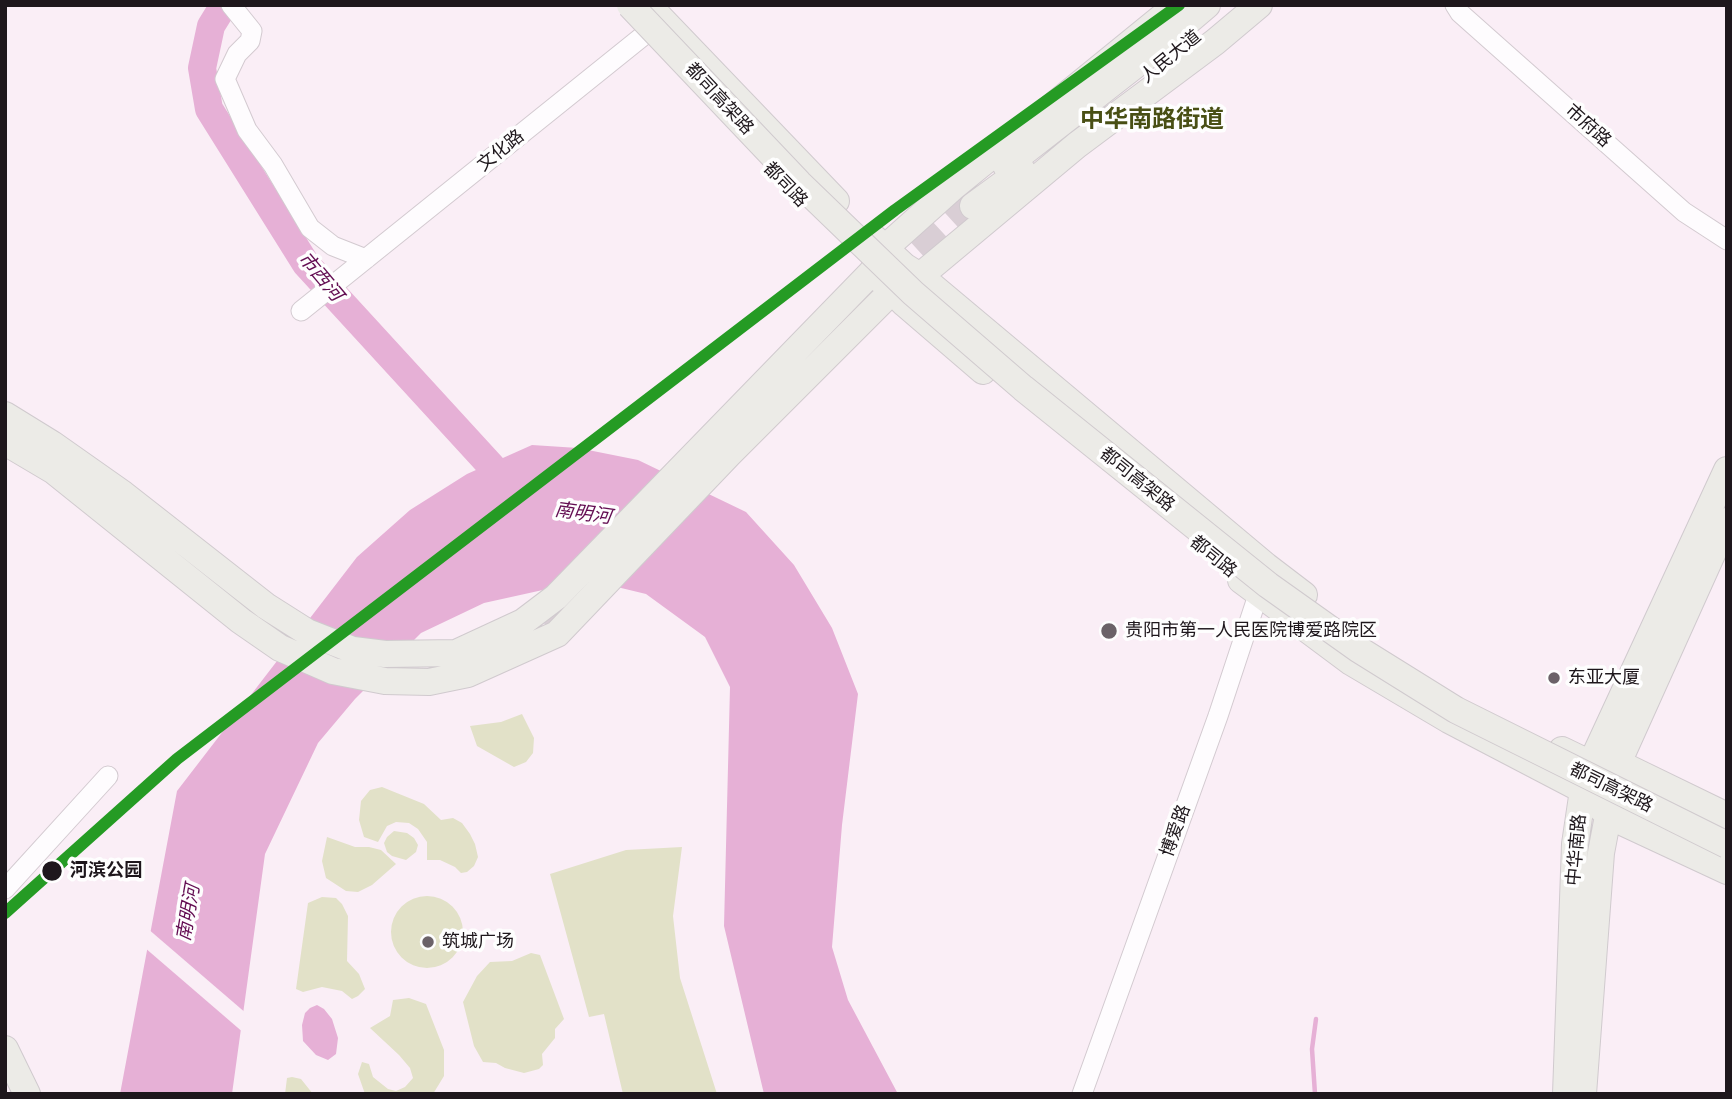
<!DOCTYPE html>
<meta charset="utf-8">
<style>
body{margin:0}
#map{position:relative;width:1732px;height:1099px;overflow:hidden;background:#faeef6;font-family:Helvetica,sans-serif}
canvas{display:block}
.frame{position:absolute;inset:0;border:7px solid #1e171c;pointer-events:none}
</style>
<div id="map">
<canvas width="1732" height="1099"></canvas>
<div class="frame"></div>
</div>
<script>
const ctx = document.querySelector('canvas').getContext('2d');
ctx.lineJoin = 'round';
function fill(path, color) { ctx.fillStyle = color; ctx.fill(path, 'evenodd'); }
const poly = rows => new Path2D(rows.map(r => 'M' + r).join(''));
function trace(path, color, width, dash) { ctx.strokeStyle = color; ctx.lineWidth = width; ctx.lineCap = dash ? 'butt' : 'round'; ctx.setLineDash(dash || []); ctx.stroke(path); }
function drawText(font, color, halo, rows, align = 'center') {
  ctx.font = font + ' Helvetica,"Noto Sans SC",sans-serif'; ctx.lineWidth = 7; ctx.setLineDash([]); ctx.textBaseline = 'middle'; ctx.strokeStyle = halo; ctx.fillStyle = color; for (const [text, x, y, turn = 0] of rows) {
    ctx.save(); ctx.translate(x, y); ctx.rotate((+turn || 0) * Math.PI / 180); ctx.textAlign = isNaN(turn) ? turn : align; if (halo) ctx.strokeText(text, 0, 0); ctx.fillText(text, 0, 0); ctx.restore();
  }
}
const green = poly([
 [522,714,534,738,533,753,526,762,514,767,477,746,470,726,501,722],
 [382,787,424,804,441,820,453,818,462,823,470,834,475,844,478,857,474,866,467,872,461,873,455,867,440,860,427,860,427,842,418,829,409,823,396,822,387,826,378,842,364,837,359,820,361,801,370,790],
 [394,831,407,833,414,838,418,845,416,852,406,860,392,856,387,852,384,843,387,837],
 [327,837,355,847,369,847,381,850,396,864,372,885,358,892,346,891,326,878,322,861],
 [682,847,673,916,680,978,717,1094,623,1094,604,1014,589,1017,550,874,626,850],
 '391 932a36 36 0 1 1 72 0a36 36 0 1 1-72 0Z',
 [322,897,336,898,342,904,348,916,347,961,359,974,365,989,358,996,352,999,342,991,322,987,303,992,296,989,308,903],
 [531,953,540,955,564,1019,555,1029,555,1038,542,1054,543,1065,539,1069,524,1073,505,1068,496,1063,483,1062,474,1046,463,1002,477,976,490,962,512,961],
 [409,998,426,1004,444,1050,444,1076,433,1094,365,1094,358,1074,362,1062,369,1064,373,1077,388,1089,396,1091,405,1087,413,1078,410,1068,399,1055,370,1028,390,1016,393,1000],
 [292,1077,301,1079,313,1094,285,1094,287,1078]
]);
const water = poly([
 [532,445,578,448,638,460,746,512,794,565,832,628,858,694,842,825,832,947,848,1000,898,1094,764,1094,724,926,730,687,705,637,646,594,588,580,484,603,421,633,355,699,318,743,265,854,232,1094,120,1094,177,791,357,557,410,510,467,474],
 [317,1005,324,1009,332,1019,338,1038,336,1054,328,1060,316,1055,303,1041,302,1025,305,1013,310,1008]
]);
const pier = poly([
 [147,928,247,1014,245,1034,144,947]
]);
const stream = poly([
 [1315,1094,1312,1049,1316,1019]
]);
const river = poly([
 [224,5,211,26,202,68,209,109,306,264,515,492]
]);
const highwayTunnel = poly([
 [888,284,973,206],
 [506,647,538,629,586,592]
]);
const minor = poly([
 [231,5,252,31,250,41,237,54,225,79,247,130,273,165,310,228,333,246,366,259],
 [1455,5,1460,13,1684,212,1727,240],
 [301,311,643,36],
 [5,889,108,776],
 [1082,1094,1218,716,1262,583]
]);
const major = poly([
 [648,5,836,201],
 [1006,166,1147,56,1207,5],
 [973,206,1022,170],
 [874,238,904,266,920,276,1266,566,1304,595],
 [881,280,905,304,983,371],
 [5,415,52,444,123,494,266,606,307,632,353,650,385,654,456,653,523,622,556,597,872,272,885,248,952,188,1177,5],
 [5,442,54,471,241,621,280,648,333,671,385,681,429,682,468,674,557,634,730,453,892,291,920,276,1077,145,1215,42,1259,5],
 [1241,580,1351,662,1449,720,1583,790,1609,816,1727,871],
 [1562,750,1591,764,1618,763,1727,816],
 [5,1049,27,1094],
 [1566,1094,1575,844,1583,790,1591,764,1727,470],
 [1583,1094,1601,853,1618,763,1727,521]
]);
const majorBridge = poly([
 [630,5,799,183,913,293,1023,388,1268,585,1358,649,1456,710,1727,845]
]);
const metro1 = poly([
 [5,913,177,759,895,210,1179,5]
]);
const markers = [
 [1109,631,9,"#6b6268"],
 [1554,678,7,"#6b6268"],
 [52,871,11,"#1e171c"],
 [428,942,7,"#6b6268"]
];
const streetNames = [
 ["人民大道",1171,57,-39],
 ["都司高架路",719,99,47],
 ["市府路",1588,126,42],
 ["文化路",501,151,-39],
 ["都司路",785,185,46],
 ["都司高架路",1137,480,39],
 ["都司路",1213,557,39],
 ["都司高架路",1611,788,26],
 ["博爱路",1176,831,-70],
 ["中华南路",1577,850,-85]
];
const poiNames = [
 ["贵阳市第一人民医院博爱路院区",1125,631],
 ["东亚大厦",1568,678],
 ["筑城广场",442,942]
];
const stopNames = [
 ["河滨公园",70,871]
];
const waterNames = [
 ["市西河",320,277,50],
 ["南明河",583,514,8],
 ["南明河",189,913,-80]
];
const districtNames = [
 ["中华南路街道",1152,120]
];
fill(green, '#e2e1c8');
fill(water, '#e6b0d6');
fill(pier, '#faeef6');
trace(stream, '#e6b0d6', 4.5);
trace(river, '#e6b0d6', 28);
trace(highwayTunnel, '#d9ced5', 30, [30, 15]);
trace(minor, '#d3cad0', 21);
trace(major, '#d0cace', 28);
trace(minor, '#fefcfe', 19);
trace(major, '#ecebe7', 26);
trace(majorBridge, '#d0cace', 28, []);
trace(majorBridge, '#ecebe7', 26);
trace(metro1, '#259b24', 12);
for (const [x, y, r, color] of markers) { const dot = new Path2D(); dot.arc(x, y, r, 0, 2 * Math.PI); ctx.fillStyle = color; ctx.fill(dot); trace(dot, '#fefefe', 2.5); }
drawText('18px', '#1e171c', '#fefefe', streetNames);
drawText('18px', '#1e171c', '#fefefe', poiNames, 'left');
drawText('bold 18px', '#1e171c', '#fefefe', stopNames, 'left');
drawText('italic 19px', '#630d52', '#fefefe', waterNames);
drawText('bold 24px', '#494f14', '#fefefe', districtNames);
</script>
